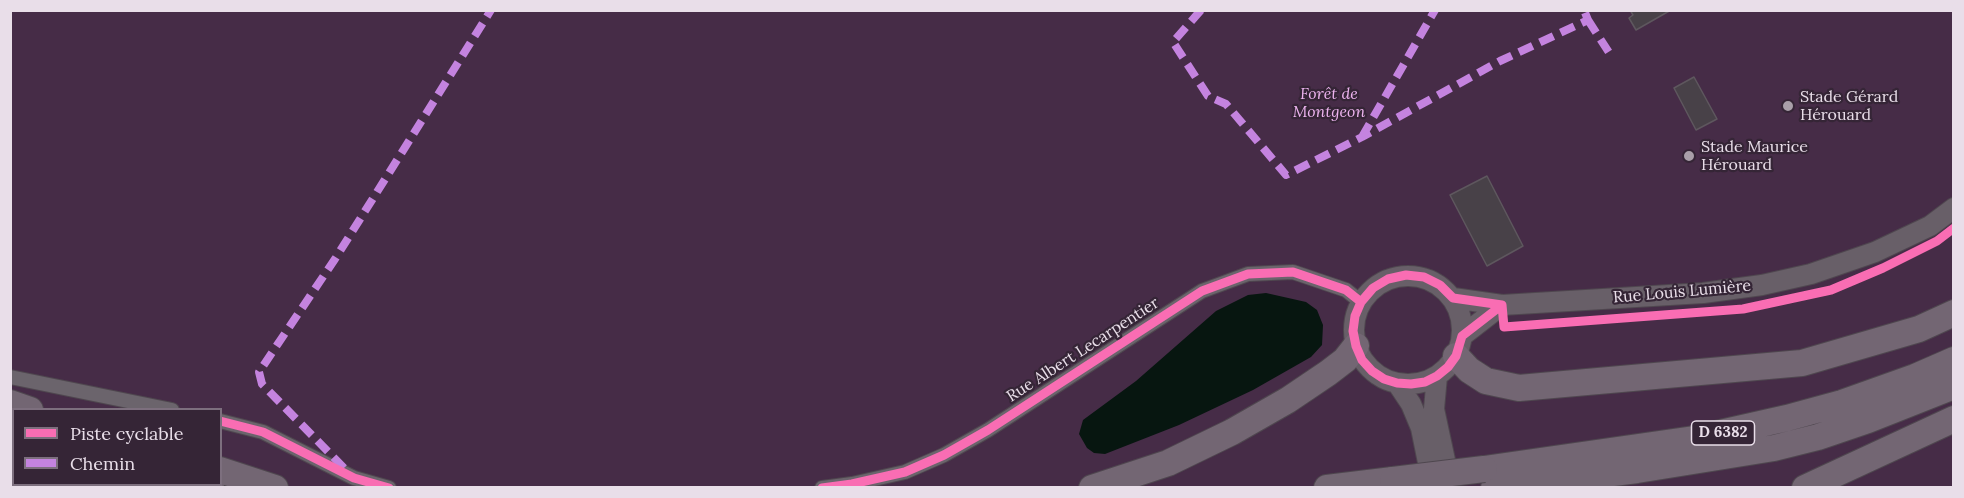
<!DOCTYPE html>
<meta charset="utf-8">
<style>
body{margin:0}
#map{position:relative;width:1964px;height:498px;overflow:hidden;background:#322932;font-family:Lora,serif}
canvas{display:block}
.frame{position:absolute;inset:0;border:12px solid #e9dee9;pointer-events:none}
.legend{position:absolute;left:12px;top:408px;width:210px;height:78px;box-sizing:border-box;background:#352536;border:2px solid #7d6f7e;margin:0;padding:8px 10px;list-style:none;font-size:18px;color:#e9dee9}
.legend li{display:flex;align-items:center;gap:12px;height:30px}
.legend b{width:30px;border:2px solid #7d6f7e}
</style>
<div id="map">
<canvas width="1964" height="498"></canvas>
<div class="frame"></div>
<ul class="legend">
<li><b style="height:8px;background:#f96db3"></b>Piste cyclable</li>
<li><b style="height:8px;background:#c483df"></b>Chemin</li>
</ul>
</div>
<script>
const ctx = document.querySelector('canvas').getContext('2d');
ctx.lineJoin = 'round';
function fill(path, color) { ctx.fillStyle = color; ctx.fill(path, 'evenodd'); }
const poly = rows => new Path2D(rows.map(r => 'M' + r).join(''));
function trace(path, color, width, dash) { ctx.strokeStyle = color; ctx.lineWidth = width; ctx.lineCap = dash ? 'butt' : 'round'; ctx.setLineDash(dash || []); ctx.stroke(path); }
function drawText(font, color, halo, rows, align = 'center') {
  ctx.font = font + ' Lora,serif'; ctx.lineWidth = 4.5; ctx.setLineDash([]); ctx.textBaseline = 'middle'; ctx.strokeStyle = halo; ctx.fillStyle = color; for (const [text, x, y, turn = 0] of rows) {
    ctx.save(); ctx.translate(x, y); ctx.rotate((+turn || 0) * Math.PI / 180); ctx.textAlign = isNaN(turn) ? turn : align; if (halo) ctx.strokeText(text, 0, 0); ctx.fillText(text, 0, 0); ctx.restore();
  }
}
const green = poly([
 [10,11,1953,11,1953,487,11,487],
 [14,410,220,410,220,484,14,484]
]);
const water = poly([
 [1266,293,1306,302,1317,310,1323,325,1322,345,1311,357,1253,390,1179,425,1105,454,1094,453,1087,448,1079,434,1083,420,1136,381,1216,311,1248,295]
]);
const building = poly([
 [1630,10,1671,10,1636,30,1629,18,1633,15,1630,10],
 [1694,77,1717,119,1696,130,1674,88,1694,77],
 [1487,176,1523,246,1487,266,1450,195,1487,176]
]);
const streetTunnel = poly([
 [177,488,178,484]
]);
const street = poly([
 [10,377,172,410],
 [220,421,263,432,354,478,389,488],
 [822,488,852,484,905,472,944,455,988,430,1202,291,1248,274,1293,272,1346,290,1361,302]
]);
const secondary = poly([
 '1354 330a54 54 0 1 1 108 0a54 54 0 1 1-108 0Z',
 [1453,298,1502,305,1703,293,1762,285,1811,274,1875,252,1930,226,1954,208],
 [1462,336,1502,305],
 [1437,376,1434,409,1451,488],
 [1397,383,1411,404,1421,428,1433,487]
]);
const highway = poly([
 [1456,356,1469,370,1486,381,1519,388,1802,363,1919,329,1954,313],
 [10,403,30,410],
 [10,436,14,437],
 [1484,469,1694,439,1787,418,1842,403,1915,377,1954,360],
 [220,470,275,488],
 [202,484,211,488],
 [1092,488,1168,463,1232,432,1288,400,1328,373,1345,360,1356,346],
 [1327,488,1393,480],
 [1494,488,1637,470,1774,448,1818,437,1868,420,1954,386],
 [1805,488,1954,419]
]);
const highwayBridge = poly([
 [1393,480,1484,469]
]);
const quiet = poly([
 [1201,10,1173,42,1208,96,1226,104,1286,175,1362,137,1500,61,1588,20,1584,10],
 [1588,20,1610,54],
 [1362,137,1435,10],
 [344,468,262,384,259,372,335,259,491,10]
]);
const cycleway = poly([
 [1406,275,1424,277,1440,285,1453,298,1502,305,1462,336,1456,356,1448,367,1437,376,1425,382,1411,384,1397,383,1384,379,1372,371,1362,360,1356,346,1353,331,1355,316,1361,302,1373,288,1388,279,1406,275],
 [1502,305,1504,327,1743,309,1831,290,1883,268,1937,241,1954,228],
 [220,421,263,432,354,478,389,488],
 [822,488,852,484,905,472,944,455,988,430,1202,291,1248,274,1293,272,1346,290,1361,302]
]);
const markers = [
 [1788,106,6,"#a99fa9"],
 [1689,156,6,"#a99fa9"]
];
const shields = [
 [1723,433,63]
];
const shieldNames = [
 ["D 6382",1723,433]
];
const parkNames = [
 ["Forêt de",1329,94],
 ["Montgeon",1329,112]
];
const poiNames = [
 ["Stade Gérard",1800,97],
 ["Hérouard",1800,115],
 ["Stade Maurice",1701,147],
 ["Hérouard",1701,165]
];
const streetNames = [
 ["Rue Louis Lumière",1682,292,-5],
 ["Rue Albert Lecarpentier",1083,350,-33]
];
fill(green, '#462c47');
fill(water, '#071610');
fill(building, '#484148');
trace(building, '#5e575e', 1.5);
trace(streetTunnel, '#4d444d', 14, [14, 7]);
trace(street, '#4f474f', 16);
trace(secondary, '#4f474f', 22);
trace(highway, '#4f474f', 28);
trace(street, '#6b646c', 14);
trace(secondary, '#685f68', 20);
trace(highway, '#736673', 26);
trace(highwayBridge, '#4f474f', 28, []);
trace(highwayBridge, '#736673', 26);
trace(quiet, '#c483df', 8, [15, 8]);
trace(cycleway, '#f96db3', 9);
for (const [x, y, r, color] of markers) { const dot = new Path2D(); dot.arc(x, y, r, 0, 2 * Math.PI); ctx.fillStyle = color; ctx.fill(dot); trace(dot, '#352536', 2); }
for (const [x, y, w] of shields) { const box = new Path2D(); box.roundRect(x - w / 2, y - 12, w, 24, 4.5); ctx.fillStyle = '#352536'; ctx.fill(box); trace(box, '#e9dee9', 1.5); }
drawText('bold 15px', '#e9dee9', null, shieldNames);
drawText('italic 16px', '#edb4ef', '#352536', parkNames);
drawText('16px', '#e9dee9', '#352536', poiNames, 'left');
drawText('16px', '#e9dee9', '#352536', streetNames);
</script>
